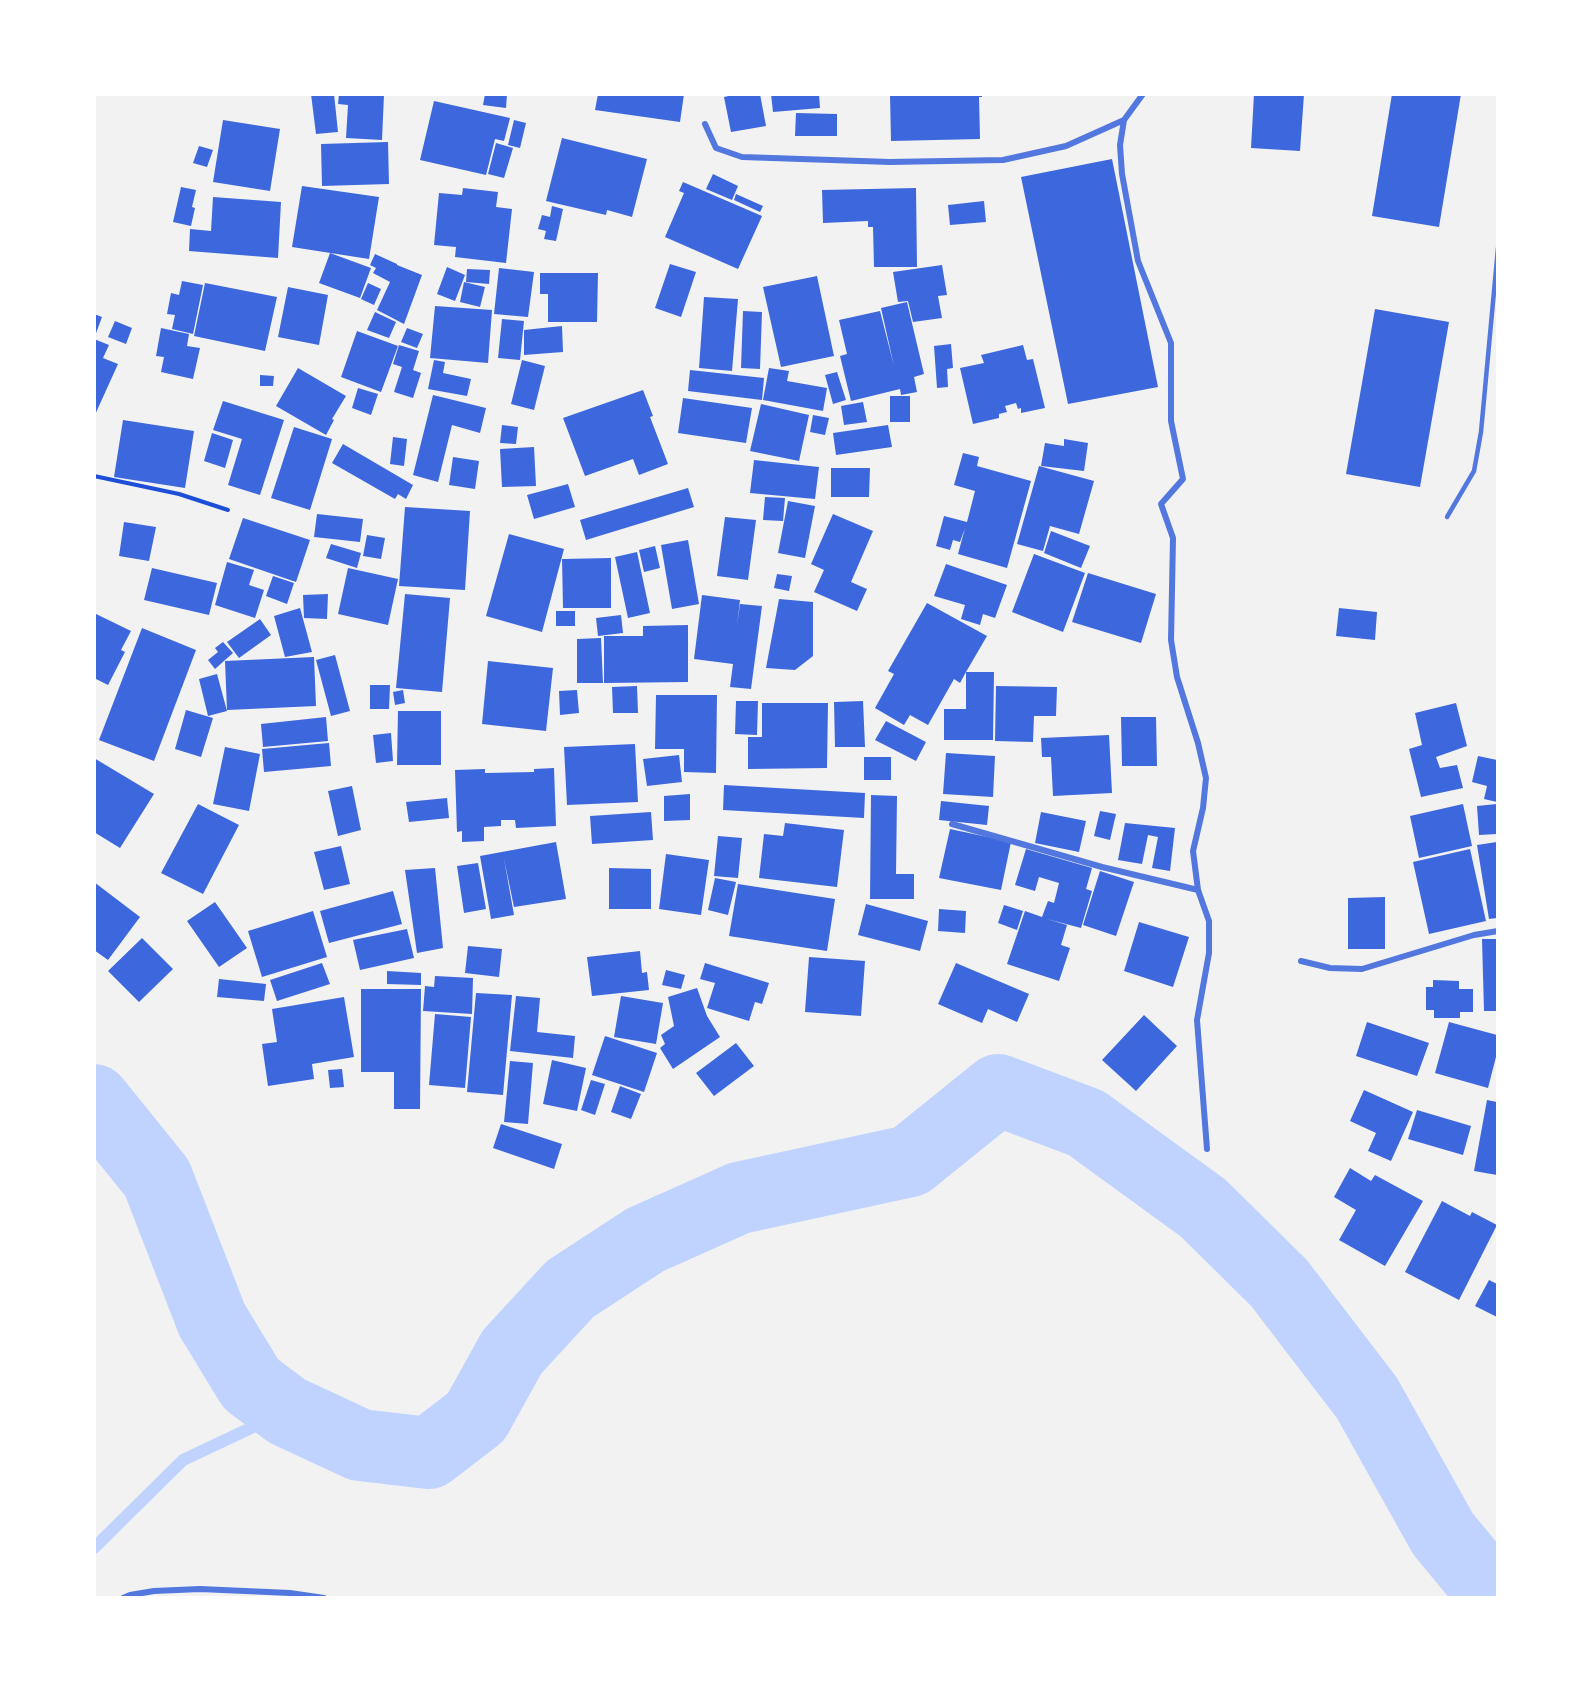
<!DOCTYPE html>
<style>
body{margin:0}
#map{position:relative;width:1592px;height:1692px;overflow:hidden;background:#f2f2f2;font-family:Quicksand,sans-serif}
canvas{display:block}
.frame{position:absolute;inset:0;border:96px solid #fff;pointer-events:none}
</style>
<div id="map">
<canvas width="1592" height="1692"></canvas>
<div class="frame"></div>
</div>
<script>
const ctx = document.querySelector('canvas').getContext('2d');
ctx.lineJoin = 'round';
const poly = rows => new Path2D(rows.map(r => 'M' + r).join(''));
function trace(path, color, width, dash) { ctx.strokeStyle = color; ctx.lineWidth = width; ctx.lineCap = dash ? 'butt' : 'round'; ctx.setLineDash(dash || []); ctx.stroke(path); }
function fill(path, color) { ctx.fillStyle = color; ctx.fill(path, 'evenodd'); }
const stream = poly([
 [94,1548,183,1460,287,1411]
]);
const river = poly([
 [94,1100,157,1178,212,1320,251,1384,287,1411,360,1445,429,1453,476,1417,512,1352,570,1289,645,1240,739,1198,910,1161,998,1090,1086,1123,1203,1208,1279,1283,1367,1398,1443,1534,1492,1593,1498,1596]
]);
const building = poly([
 [311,94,334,94,338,132,316,134],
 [339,94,384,94,382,140,346,138,348,105,338,104],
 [485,94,507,94,506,108,483,105],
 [598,94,684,94,680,122,595,110],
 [738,94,760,94,766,126,731,132,724,97],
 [771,94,819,94,820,108,773,112],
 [890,94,982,94,982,97,979,97,980,139,891,141],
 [1254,94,1304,94,1300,151,1251,148],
 [1392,94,1461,94,1439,227,1372,216],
 [434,101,510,118,504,141,495,139,486,175,420,160],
 [796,113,837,114,837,136,795,136],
 [223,120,280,129,270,191,213,182],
 [514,120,526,123,520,148,508,145],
 [562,138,647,159,632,217,607,210,606,215,546,201],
 [388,142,389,184,322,186,321,144],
 [496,143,513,148,504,178,488,174],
 [199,146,213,150,207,167,193,163],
 [1112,159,1158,387,1068,404,1021,177],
 [713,174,738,186,732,200,706,189],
 [683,182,762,216,738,269,665,237,684,193,679,191],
 [302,186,379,197,369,259,292,247],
 [181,187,196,190,192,207,195,208,191,226,173,222],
 [463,188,498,192,496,207,512,209,506,263,455,257,456,247,434,245,439,193,462,195],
 [916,188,917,267,874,267,873,227,868,227,868,221,823,223,822,190],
 [736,194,763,206,760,212,734,200],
 [213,197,281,202,278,258,189,251,190,229,211,231],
 [984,201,986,222,950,225,948,205],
 [552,206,563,209,556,241,544,239,546,231,538,229,542,215,550,217],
 [330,253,371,268,360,298,319,283],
 [375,254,397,264,397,265,422,275,404,324,377,310,390,282,373,273,376,268,370,265],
 [670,264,696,272,681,317,655,308],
 [942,265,947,295,938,296,942,318,913,322,908,301,898,302,893,272],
 [447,267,465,275,455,301,437,294],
 [499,268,534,272,528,317,494,314],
 [467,269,490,270,489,284,466,282],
 [540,273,598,273,597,322,548,322,548,294,540,294],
 [817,276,834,356,781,367,763,287],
 [182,281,203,285,193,334,172,329,175,315,167,314,171,293,179,295],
 [464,282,485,287,480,307,460,302],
 [205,283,277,297,265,351,194,336],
 [368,283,381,289,374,305,361,299],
 [288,287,328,295,319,345,278,337],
 [704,297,738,299,732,371,699,368],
 [907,302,924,374,914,377,917,392,901,395,900,389,851,401,840,356,847,354,839,320,880,311,894,366,881,308],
 [435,306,492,310,488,363,430,358],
 [1375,309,1449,322,1420,487,1346,474],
 [743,311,762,312,760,369,741,368],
 [375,312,396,322,389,338,367,330],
 [94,314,102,317,95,336,94,336],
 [502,319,524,321,520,360,498,358],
 [115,321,132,328,126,344,108,337],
 [562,326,563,352,524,355,524,330],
 [161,328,189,334,187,346,200,348,193,379,161,372,164,357,156,356],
 [407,328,423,334,417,348,401,342],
 [357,331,398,346,381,392,341,377],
 [94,339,109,345,103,358,118,364,94,417],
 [951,344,953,368,947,369,948,387,937,388,934,346],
 [399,345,419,351,413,370,421,373,413,398,394,392,402,367,393,364],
 [1023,345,1027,360,1033,359,1045,408,1021,413,1021,408,1018,409,1016,403,1005,406,1007,412,999,414,999,418,973,424,960,368,984,363,981,355],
 [434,360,445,362,443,373,471,379,467,396,428,389],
 [522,360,545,366,534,410,511,404],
 [298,368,346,396,332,419,334,420,326,435,276,406],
 [769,368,789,371,787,381,827,388,823,411,763,400],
 [690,370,764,378,762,400,688,391],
 [837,372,846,400,833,404,825,375],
 [260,375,274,376,273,386,260,386],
 [358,388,378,394,371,415,352,408],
 [643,390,653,416,650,417,668,464,639,475,633,459,585,476,563,418],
 [433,395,486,408,480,433,452,425,438,482,413,475],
 [890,396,910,396,910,422,890,422],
 [683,398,752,408,746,443,678,433],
 [223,401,284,420,260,495,228,485,242,439,213,430],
 [863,402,867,422,844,425,841,406],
 [761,404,809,415,799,461,750,451],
 [813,415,829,418,825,435,810,432],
 [123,420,194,431,185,488,114,477],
 [502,425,518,427,516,444,500,443],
 [888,425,892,447,836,455,833,433],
 [294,427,332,439,310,510,271,498],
 [212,433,233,440,225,468,204,461],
 [393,437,407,439,404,466,390,464],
 [1064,439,1088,443,1084,471,1041,466,1045,443,1064,446],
 [343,444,413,485,406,499,398,494,395,499,332,463],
 [534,447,536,486,502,487,500,449],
 [963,453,979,457,977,466,1031,481,1007,568,958,554,965,528,960,542,953,540,950,550,936,546,944,516,967,522,975,491,954,485],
 [453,457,479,461,475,489,449,485],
 [754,460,819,467,815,499,750,493],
 [1039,466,1094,481,1079,534,1050,526,1043,551,1017,544],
 [831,468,870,468,869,497,831,497],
 [568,484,575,507,534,519,527,495],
 [688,488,694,507,586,540,580,520],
 [765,497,785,498,783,521,763,520],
 [788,501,815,506,805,558,778,553],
 [405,507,470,511,465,590,399,586],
 [317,514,363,519,360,542,314,537],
 [833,514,873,531,851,582,867,589,857,611,814,592,824,570,811,564],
 [725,517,756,520,748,580,717,576],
 [243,518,310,540,296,582,229,559],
 [124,522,156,527,149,561,119,556],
 [1051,531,1090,546,1081,568,1044,553],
 [509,534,564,549,542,632,486,616],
 [367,535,385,538,381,559,363,556],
 [688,540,699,604,672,609,661,545],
 [331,544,361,553,357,568,326,558],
 [655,546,660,568,644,572,639,550],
 [637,552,650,613,628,618,615,557],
 [1034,554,1085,573,1063,632,1012,612],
 [611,558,611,608,563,608,562,559],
 [227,562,254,570,249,585,264,590,255,618,215,605],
 [946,564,1007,585,995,618,983,614,980,625,961,619,965,605,934,596],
 [152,568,217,583,209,615,144,600],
 [348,568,398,579,388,625,338,614],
 [1088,573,1156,594,1141,643,1072,622],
 [777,574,792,576,789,591,774,588],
 [273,576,294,583,287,604,266,596],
 [328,594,327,619,304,618,303,595],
 [405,594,450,598,442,692,396,688],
 [702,595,740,600,737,626,740,604,762,606,751,689,730,687,733,664,694,659],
 [779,599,813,602,813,656,795,670,766,668],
 [927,603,987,636,966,672,994,672,993,740,944,740,944,709,966,709,966,672,960,683,954,679,928,725,910,715,904,725,875,708,894,674,888,671],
 [300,608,312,652,285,657,274,616],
 [1339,608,1377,612,1375,640,1336,636],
 [556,611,575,611,575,626,556,626],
 [94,613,131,631,121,650,125,652,108,685,94,678],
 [621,615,623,633,598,636,596,618],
 [260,619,271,635,239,658,227,642],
 [688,625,688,682,604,683,604,636,643,636,643,626],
 [142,628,196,650,154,761,99,740],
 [601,638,603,683,577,683,577,639],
 [223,642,233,653,215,669,208,660,218,652,215,648],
 [335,655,350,711,331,716,316,660],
 [314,657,316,706,227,710,225,661],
 [488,661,553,668,546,731,482,724],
 [217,674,227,711,208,716,199,679],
 [370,685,390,685,389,709,370,709],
 [637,686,638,713,613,713,612,687],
 [996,686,1057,687,1056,716,1034,716,1033,742,995,741],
 [403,690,405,703,395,705,393,692],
 [577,690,579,713,560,715,559,691],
 [656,695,717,695,716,773,684,772,684,749,655,749],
 [736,701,758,701,757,735,735,734],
 [863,701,865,747,835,747,834,702],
 [762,703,828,703,827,768,748,769,748,737,762,737],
 [1456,703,1467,746,1436,757,1440,768,1457,765,1463,788,1421,797,1409,749,1422,745,1415,713],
 [186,710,213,718,201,757,175,749],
 [398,711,441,711,441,765,397,765],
 [326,717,328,741,263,747,261,724],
 [1121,717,1156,717,1157,766,1122,766],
 [886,721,926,742,916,761,875,740],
 [391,733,393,761,376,763,373,735],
 [1109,735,1112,793,1053,796,1051,757,1042,757,1041,738],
 [329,743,331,766,264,772,262,749],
 [635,744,638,802,567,805,564,747],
 [225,747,260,754,249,811,213,804],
 [946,753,995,756,993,797,943,794],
 [679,755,682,782,647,786,643,759],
 [1478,756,1497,760,1497,802,1484,799,1487,786,1472,782],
 [864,757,891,757,891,780,864,780],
 [94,758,154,794,120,848,94,832],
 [554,768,556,826,516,828,515,820,501,820,501,826,484,827,484,841,462,842,462,831,457,832,455,770,485,769,485,773,534,772,534,769],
 [724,785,865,793,864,818,723,810],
 [352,786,361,830,338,836,328,791],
 [690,794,690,820,664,821,664,796],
 [871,795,897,796,896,874,914,874,914,899,870,899],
 [447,798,449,818,409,822,406,802],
 [941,801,989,806,987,825,939,820],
 [198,804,239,825,203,894,161,873],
 [1463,804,1472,846,1419,858,1410,816],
 [1497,804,1497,834,1479,835,1477,806],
 [1100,811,1116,814,1110,840,1094,836],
 [651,812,653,840,592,844,590,816],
 [1041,812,1086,821,1079,852,1035,843],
 [785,823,844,830,837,887,759,878,764,834,783,836],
 [1125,823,1175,828,1170,871,1152,868,1158,837,1148,835,1142,864,1118,860],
 [950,829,1011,842,1001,890,939,878],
 [718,836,742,838,738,878,714,876],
 [556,842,566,899,514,907,504,859,514,915,491,919,480,856],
 [1497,842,1497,918,1489,919,1477,845],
 [341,846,350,884,324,890,314,852],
 [1026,849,1092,868,1086,889,1092,891,1081,928,1047,919,1067,925,1061,945,1070,948,1059,981,1007,964,1025,911,1042,917,1048,901,1054,903,1059,883,1039,877,1035,891,1015,885],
 [1470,849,1486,921,1429,934,1413,862],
 [666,854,709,860,701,915,659,909],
 [478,863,486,909,464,913,457,866],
 [435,868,443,948,417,953,405,870],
 [609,868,651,869,651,909,609,909],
 [1100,871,1134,882,1116,936,1083,925],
 [715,878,736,882,728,915,708,910],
 [94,882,140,917,108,960,94,950],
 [738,884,835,899,827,951,729,936],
 [393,891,402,924,329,943,320,911],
 [1385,897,1385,949,1348,949,1348,898],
 [215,902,247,948,219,967,187,921],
 [866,904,928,921,920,951,858,935],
 [1004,905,1023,911,1017,930,998,923],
 [939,909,966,911,965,933,938,931],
 [313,911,327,957,262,977,248,931],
 [1139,922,1189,937,1173,987,1124,971],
 [407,929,414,958,360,970,353,940],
 [142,938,173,969,139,1002,108,971],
 [1482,939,1497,939,1497,1011,1484,1011],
 [468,946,502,949,499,977,465,973],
 [640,951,642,973,647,972,649,990,592,996,587,957],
 [809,957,865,961,861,1016,805,1012],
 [322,963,330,984,277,1001,270,980],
 [705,963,769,983,762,1004,755,1002,749,1021,707,1008,715,983,700,979],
 [956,963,1029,994,1017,1022,988,1009,982,1023,938,1004],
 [666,970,685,975,681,989,662,985],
 [387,971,421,973,421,985,387,984],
 [435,976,473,978,472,1014,423,1011,425,986,434,987],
 [219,979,266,984,264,1001,217,997],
 [1433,980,1459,981,1459,989,1473,989,1473,1012,1460,1012,1460,1018,1434,1018,1434,1010,1426,1010,1426,987,1433,987],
 [697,988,707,1016,720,1037,673,1069,660,1048,665,1044,661,1035,674,1026,668,997],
 [361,989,421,989,420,1109,394,1109,394,1072,361,1072],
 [476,993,512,995,503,1095,467,1092],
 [516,996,540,998,537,1032,575,1036,573,1058,510,1051],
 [621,996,663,1003,656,1044,614,1037],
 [344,997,354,1057,312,1064,314,1079,268,1086,262,1044,277,1042,272,1009],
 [435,1014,471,1017,465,1088,429,1085],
 [1144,1015,1177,1046,1136,1091,1102,1060],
 [1367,1022,1429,1043,1417,1076,1356,1056],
 [1449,1022,1497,1035,1497,1053,1488,1088,1435,1073],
 [605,1036,657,1053,644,1092,592,1075],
 [736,1043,754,1066,714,1096,696,1073],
 [552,1060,586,1068,577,1111,543,1104],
 [510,1061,533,1063,528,1124,504,1122],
 [342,1069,344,1087,330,1088,328,1070],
 [591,1080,605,1084,595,1115,581,1110],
 [620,1086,641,1094,631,1119,611,1112],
 [1364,1090,1413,1112,1391,1161,1368,1151,1376,1133,1350,1121],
 [1487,1100,1497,1102,1497,1175,1474,1171],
 [1417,1110,1471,1126,1463,1155,1408,1139],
 [501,1124,562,1144,554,1169,493,1148],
 [1350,1168,1371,1181,1375,1175,1423,1201,1385,1266,1339,1240,1356,1210,1334,1197],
 [1442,1201,1470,1216,1472,1212,1497,1225,1459,1300,1405,1272],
 [1489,1280,1497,1284,1497,1317,1475,1306]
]);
const path = poly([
 [94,476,179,494,228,510]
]);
const service = poly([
 [1447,517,1474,471,1481,432,1498,248]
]);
const minor = poly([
 [1143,94,1124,120,1120,145,1122,174,1138,261,1171,343,1171,421,1183,479,1161,504,1173,538,1171,640,1177,677,1198,743,1206,778,1203,808,1193,851,1198,890,1209,921,1209,953,1197,1020,1207,1149],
 [705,124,716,148,742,157,890,162,1003,160,1066,146,1124,120],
 [952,824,1102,867,1198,890],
 [1301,961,1330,968,1362,969,1474,935,1498,931],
 [123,1598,130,1595,154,1591,200,1589,290,1593,324,1598]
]);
trace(stream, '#bfd3fe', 12);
trace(river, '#bfd3fe', 72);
fill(building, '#3d67dc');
trace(path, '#1d4ed8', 4);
trace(service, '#5277de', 4.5);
trace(minor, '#5277de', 6);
</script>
